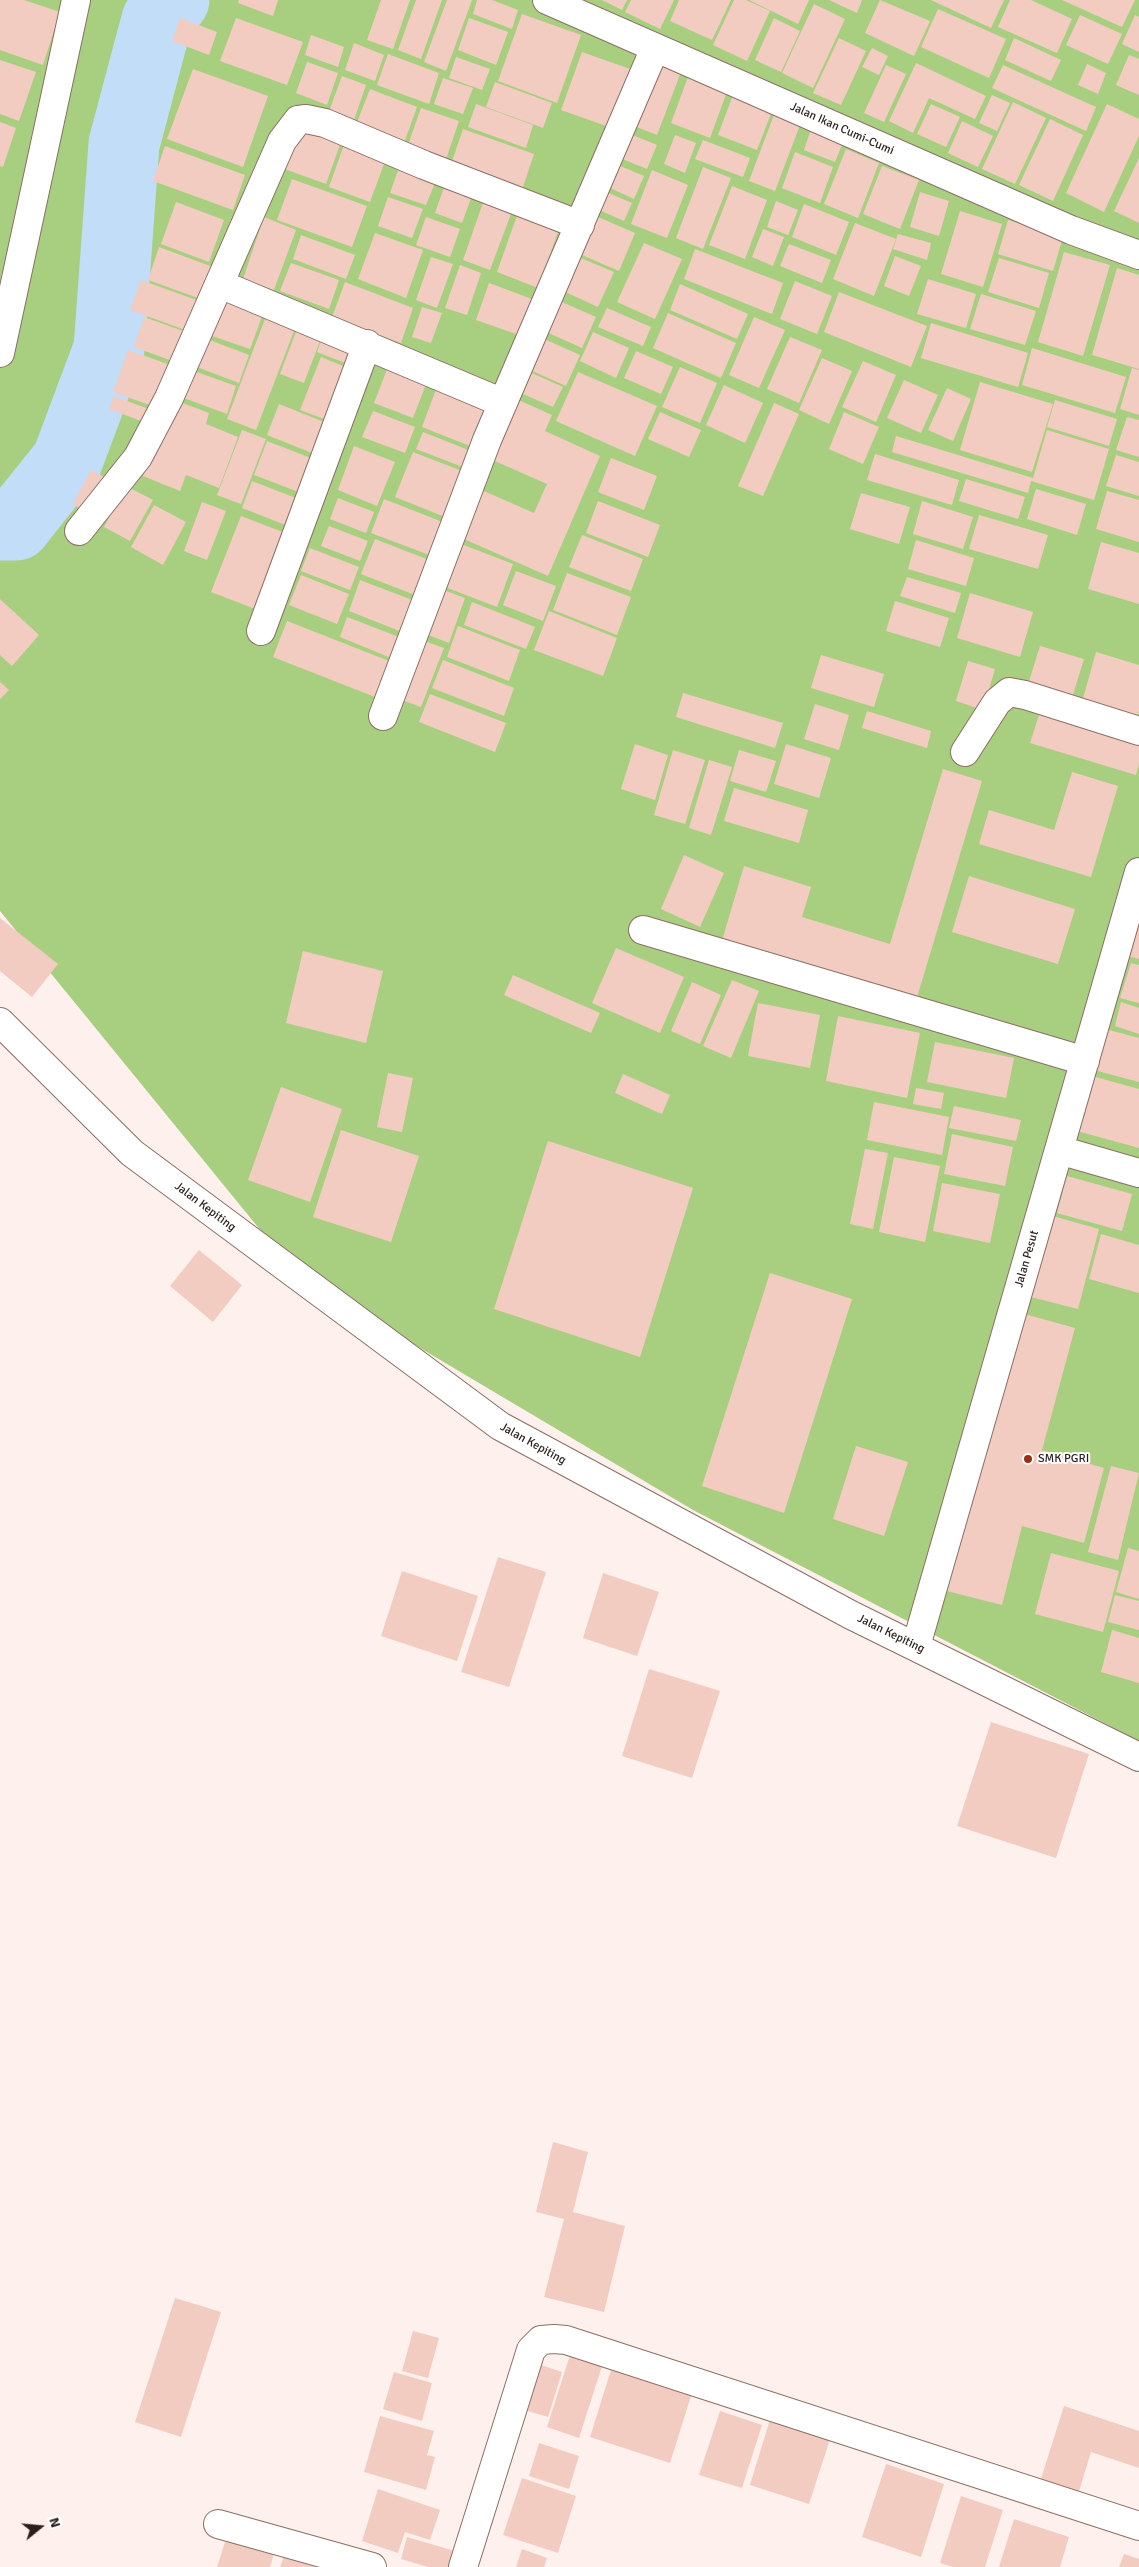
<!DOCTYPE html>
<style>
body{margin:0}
#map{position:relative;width:1139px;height:2567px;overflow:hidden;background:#fef0ec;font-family:Signika,sans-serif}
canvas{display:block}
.north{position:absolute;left:15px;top:2502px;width:50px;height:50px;-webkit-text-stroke:4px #fff;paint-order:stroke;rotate:73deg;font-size:14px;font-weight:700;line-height:20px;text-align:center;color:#2a1f1b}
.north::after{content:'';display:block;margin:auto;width:18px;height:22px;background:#2a1f1b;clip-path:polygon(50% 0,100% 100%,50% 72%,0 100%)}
</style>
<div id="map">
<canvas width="1139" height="2567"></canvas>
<div class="north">N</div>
</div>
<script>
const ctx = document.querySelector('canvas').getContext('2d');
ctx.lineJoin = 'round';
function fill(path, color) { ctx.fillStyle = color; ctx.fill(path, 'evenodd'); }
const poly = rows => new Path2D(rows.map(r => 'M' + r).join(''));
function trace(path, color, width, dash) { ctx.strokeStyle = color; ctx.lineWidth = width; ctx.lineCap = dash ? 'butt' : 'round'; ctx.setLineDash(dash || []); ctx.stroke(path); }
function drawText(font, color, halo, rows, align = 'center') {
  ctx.font = font + ' Signika,sans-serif'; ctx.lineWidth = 4; ctx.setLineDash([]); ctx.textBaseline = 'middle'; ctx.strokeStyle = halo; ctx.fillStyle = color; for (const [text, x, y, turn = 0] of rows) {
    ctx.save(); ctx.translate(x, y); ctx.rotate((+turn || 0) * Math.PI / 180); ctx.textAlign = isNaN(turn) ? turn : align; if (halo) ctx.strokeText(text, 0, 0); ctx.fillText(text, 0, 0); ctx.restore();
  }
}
const green = poly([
 [0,0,1139,0,1139,1741,693,1510,297,1275,0,911]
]);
const river = poly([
 [0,525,16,525,67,461,109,349,124,144,157,20,174,0]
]);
const building = poly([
 [0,0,24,0,60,12,43,65,0,50],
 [239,0,278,0,273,16,238,3],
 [381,0,410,0,393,49,367,40],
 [416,0,442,0,421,59,398,50],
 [447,0,472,0,446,71,424,62],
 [477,0,492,0,518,10,512,29,473,14],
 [602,0,627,0,622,10],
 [631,0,674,0,660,29,625,12],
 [679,0,731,0,712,40,670,21],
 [734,0,746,0,770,11,747,61,713,45],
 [749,0,809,0,798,24],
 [829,0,862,0,857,13],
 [880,0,930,21,914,56,865,33],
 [931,0,1004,0,991,28],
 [1010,0,1031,0,1072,19,1057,53,998,27],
 [1062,0,1135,0,1122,27],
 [814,4,845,19,813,88,782,73],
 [938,9,1006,39,989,78,921,47],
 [522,14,581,35,557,103,498,81],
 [1080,15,1122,34,1108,64,1066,45],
 [1135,15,1139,17,1139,52,1122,44],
 [180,18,217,32,209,55,172,41],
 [236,18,303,42,287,85,220,61],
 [469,18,508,32,496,65,458,50],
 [774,18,800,31,781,72,755,60],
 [311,35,344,47,338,67,305,55],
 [839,38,866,51,841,105,813,93],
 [1014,38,1061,60,1051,81,1005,60],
 [354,43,384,55,375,81,345,70],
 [872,48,888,56,879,75,862,67],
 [582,52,633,70,612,128,561,110],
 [388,54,439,73,429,104,377,85],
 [1129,55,1139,59,1139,95,1116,85],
 [456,57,490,69,482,90,449,78],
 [0,60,36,72,19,121,0,114],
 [307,62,338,73,327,105,296,93],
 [654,62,681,72,657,135,629,124],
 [916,63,986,96,975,119,929,98,913,133,889,121],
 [1087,64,1106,73,1098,94,1078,85],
 [886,65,906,74,884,122,864,113],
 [1003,65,1096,107,1086,131,992,88],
 [193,69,268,96,243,167,167,139],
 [689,74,728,89,710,138,671,123],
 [342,76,366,85,353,123,328,114],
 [443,78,473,88,463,114,434,104],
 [495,82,552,103,543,128,486,107],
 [370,89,417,107,404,143,356,125],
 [733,95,772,111,757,150,718,135],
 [992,95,1010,103,997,131,979,123],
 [1013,102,1046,118,1015,184,982,169],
 [476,104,533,125,526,148,468,127],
 [931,104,960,117,946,147,917,134],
 [1107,104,1139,119,1139,136,1104,212,1066,193],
 [421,108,459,121,446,159,408,145],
 [774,115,800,125,775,191,749,181],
 [1050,119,1083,135,1053,201,1019,185],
 [962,121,993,136,978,167,948,153],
 [0,122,16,128,3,167,0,166],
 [299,123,342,139,326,184,282,168],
 [463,129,534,154,522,190,451,164],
 [811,129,843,142,835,162,804,150],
 [630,134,657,145,647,169,620,158],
 [675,135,696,143,685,173,664,164],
 [703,140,750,158,743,177,695,159],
 [345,142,387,156,370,202,329,187],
 [165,146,245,175,233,210,153,181],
 [846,149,879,163,858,218,824,204],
 [795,152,833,167,820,203,782,188],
 [1139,158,1139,223,1114,211],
 [613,163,644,176,634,199,604,185],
 [400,165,437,178,426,205,390,193],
 [882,166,919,180,900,229,863,214],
 [703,167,731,178,703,249,676,238],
 [652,170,688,185,667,238,631,224],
 [292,179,367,206,352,247,277,220],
 [447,179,474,190,462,223,435,213],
 [732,186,767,200,745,259,709,245],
 [604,191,632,203,624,221,597,209],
 [920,192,949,201,939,236,910,227],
 [388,197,423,209,412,238,378,226],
 [484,200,512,211,490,270,463,260],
 [776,201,798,210,788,235,767,227],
 [176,202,224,220,209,262,161,244],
 [804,204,849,222,836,255,792,237],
 [520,207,561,223,538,288,497,272],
 [960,211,1002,224,983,287,941,274],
 [591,214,635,233,619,271,575,252],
 [264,217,296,230,274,290,243,279],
 [426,217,460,229,450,257,416,245],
 [1008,220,1063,237,1053,271,998,254],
 [855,223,896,239,874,296,833,279],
 [763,229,784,237,773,266,752,257],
 [375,233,423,250,406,298,358,279],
 [898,234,931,243,927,260,893,249],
 [301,235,355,255,346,279,293,259],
 [644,243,682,259,655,319,617,302],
 [789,244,831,260,822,283,780,266],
 [159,247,213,267,201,299,148,280],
 [695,249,783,283,772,314,684,279],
 [1064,252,1110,265,1083,356,1038,342],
 [576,256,614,272,598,307,561,290],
 [895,256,921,266,909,296,884,286],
 [431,257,453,264,437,308,416,300],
 [999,258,1049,273,1039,308,988,292],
 [291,263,339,280,329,309,280,291],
 [460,265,481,273,467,315,445,308],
 [1117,268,1139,275,1139,369,1092,355],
 [928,279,976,294,966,328,917,314],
 [141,280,199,301,188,331,130,310],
 [795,281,832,296,817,334,780,319],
 [345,282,413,308,401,343,332,317],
 [489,283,532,299,519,335,476,320],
 [680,284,748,314,737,339,670,310],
 [839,292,927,326,911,367,824,332],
 [981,294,1036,311,1025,345,970,329],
 [226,297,264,311,250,349,212,336],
 [555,299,596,317,582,348,542,330],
 [422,307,442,313,431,343,412,337],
 [607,308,651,327,643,346,598,327],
 [268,311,297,323,256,430,227,419],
 [668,313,736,343,721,378,653,348],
 [144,317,186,332,175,362,134,347],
 [754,317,785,330,759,388,729,375],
 [931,323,1028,353,1018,387,921,358],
 [299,324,323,333,304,383,280,374],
 [325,330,365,346,358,368,317,352],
 [593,332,629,348,616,378,580,361],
 [790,337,822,350,799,403,767,389],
 [542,338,580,355,566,386,528,369],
 [207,339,249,355,239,383,197,367],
 [1032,348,1126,377,1115,413,1022,385],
 [128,350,176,367,161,409,113,392],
 [636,351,673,367,661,394,624,378],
 [321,357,355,371,335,423,300,410],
 [822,358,852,371,829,424,799,410],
 [863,361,896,375,876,422,842,407],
 [389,364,428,379,413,418,374,403],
 [680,367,717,383,700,423,662,407],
 [1132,368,1139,370,1139,415,1120,409],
 [191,370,236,386,227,414,181,397],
 [525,370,563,387,553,407,516,391],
 [578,372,657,406,635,456,556,421],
 [904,380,938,395,921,433,887,418],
 [980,382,1053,404,1032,472,960,450],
 [438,384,492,405,475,448,422,427],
 [724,385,763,403,745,443,706,425],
 [947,388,971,399,953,441,928,430],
 [114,396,154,411,149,424,109,409],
 [514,398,552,415,545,431,600,456,548,576,457,536,477,488,534,513,547,484,488,458],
 [172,399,209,413,206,424,238,437,219,488,186,475,180,491,143,476],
 [1055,400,1117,419,1109,446,1047,427],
 [774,403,799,414,763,496,738,486],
 [279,404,334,426,322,457,267,435],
 [373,411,415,427,405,453,362,437],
 [660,412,701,430,689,457,648,439],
 [844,412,879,427,863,464,829,449],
 [1127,417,1139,420,1139,457,1116,450],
 [242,430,266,439,241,504,217,495],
 [1047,430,1109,449,1094,500,1031,481,1028,493,892,452,896,436,1033,478],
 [423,432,471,451,465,468,416,449],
 [267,441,321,462,309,496,254,475],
 [354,446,395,462,377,506,338,490],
 [413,452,462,471,445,517,395,497],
 [875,454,959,480,952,505,867,480],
 [1116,455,1139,462,1139,496,1106,486],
 [611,458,657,476,644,510,598,492],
 [91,470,106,478,88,513,73,504],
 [966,479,1025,497,1018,519,959,501],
 [252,481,306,502,296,529,242,508],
 [126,486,153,500,130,541,104,527],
 [1036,489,1086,504,1077,535,1027,519],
 [1107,491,1139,500,1139,542,1096,529],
 [861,493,910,507,899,544,850,529],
 [338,498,374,512,366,533,330,519],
 [384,499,445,523,432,556,371,533],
 [598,501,660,525,648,557,586,533],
 [922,501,973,517,963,549,913,534],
 [202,502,226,511,207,560,184,551],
 [154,505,186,522,163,565,131,547],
 [979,515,1048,535,1038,569,969,549],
 [241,516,293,536,263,612,211,592],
 [329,526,368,541,360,561,321,546],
 [582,535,643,559,631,591,569,567],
 [375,539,429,560,415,595,361,574],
 [916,540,974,558,966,586,908,569],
 [456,542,513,564,497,607,440,585],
 [1101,542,1139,553,1139,604,1088,589],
 [310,548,359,567,350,590,301,571],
 [516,571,556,586,543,621,503,605],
 [567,573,631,597,617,635,553,610],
 [301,575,349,594,337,624,289,605],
 [907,577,961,593,955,613,900,596],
 [360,580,415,601,402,632,349,611],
 [438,588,465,598,449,643,421,632],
 [970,593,1033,612,1020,657,957,638],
 [0,599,39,635,12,666,0,655],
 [895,601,949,618,940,647,886,631],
 [472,602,535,627,526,649,464,625],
 [549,611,617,638,603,676,534,650],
 [347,617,399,637,391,658,340,637],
 [287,621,389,661,375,697,273,657],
 [458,626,520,650,509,681,447,657],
 [419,639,444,648,421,707,396,698],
 [1040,646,1084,659,1071,701,1027,688],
 [1096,652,1139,665,1139,711,1137,718,1082,702],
 [821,655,884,674,874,707,811,688],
 [443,660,514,688,504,716,432,688],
 [968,661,995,669,983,710,956,701],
 [0,682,9,690,0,699],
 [683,693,783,723,775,748,676,717],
 [430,694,506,723,495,752,419,722],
 [815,704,849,715,839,750,804,739],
 [867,711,931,731,927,748,862,728],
 [1040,712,1139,742,1139,764,1136,775,1030,743],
 [635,744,668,755,655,800,621,789],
 [786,744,831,758,819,798,774,784],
 [673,750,705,760,685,824,654,815],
 [739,750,776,761,766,792,730,781],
 [709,760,732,767,711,835,689,828],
 [943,769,982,781,915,1004,721,944,744,866,811,887,802,917,890,944],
 [1072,772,1118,786,1091,877,979,844,989,810,1054,830],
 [734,788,808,810,799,843,724,821],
 [684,855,724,873,700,927,661,909],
 [969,876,1075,909,1058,964,952,932],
 [0,918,58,964,32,997,0,971],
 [1139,921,1139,959,1124,955],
 [616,948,684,977,660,1033,592,1003],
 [303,951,383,971,366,1043,286,1023],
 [1131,963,1139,965,1139,1003,1120,998],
 [513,975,600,1013,591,1033,504,995],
 [732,980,759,991,731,1058,703,1046],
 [692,982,721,995,700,1044,671,1031],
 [1121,1002,1139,1008,1139,1034,1115,1026],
 [758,1003,820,1015,810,1068,748,1056],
 [838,1016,920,1033,907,1098,826,1081],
 [1105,1029,1139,1038,1139,1082,1094,1070],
 [935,1042,1014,1058,1006,1098,927,1082],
 [388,1073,413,1078,402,1132,377,1127],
 [623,1074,670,1095,662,1114,615,1093],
 [1092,1076,1139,1089,1139,1148,1077,1131],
 [281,1087,342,1109,310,1202,248,1180],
 [916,1088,944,1093,941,1109,913,1104],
 [874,1102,949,1117,942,1155,867,1140],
 [954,1106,1021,1120,1016,1141,949,1128],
 [341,1130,419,1156,391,1242,313,1217],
 [952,1134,1013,1147,1005,1186,944,1174],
 [548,1141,693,1188,640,1357,494,1309],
 [865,1149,888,1153,873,1229,850,1224],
 [894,1157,940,1166,925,1242,879,1232],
 [1067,1176,1132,1194,1122,1231,1057,1213],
 [942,1183,1000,1194,990,1243,933,1231],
 [1049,1215,1099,1229,1078,1309,1027,1296],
 [1101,1234,1139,1245,1139,1293,1089,1279],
 [199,1250,242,1285,213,1322,170,1286],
 [770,1273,852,1299,784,1513,702,1486],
 [1021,1313,1075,1328,1042,1450,1104,1468,1084,1543,1022,1526,1002,1605,947,1591],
 [856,1446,908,1462,884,1536,833,1519],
 [1111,1466,1139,1473,1118,1560,1088,1552],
 [1128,1548,1139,1551,1139,1599,1116,1592],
 [1051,1553,1119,1571,1103,1632,1035,1614],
 [498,1557,546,1572,509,1687,461,1672],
 [402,1571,478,1596,457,1661,381,1636],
 [603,1573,659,1592,637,1656,583,1638],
 [1115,1595,1139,1601,1139,1630,1108,1622],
 [1112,1630,1139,1638,1139,1683,1101,1672],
 [649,1669,720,1691,692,1778,622,1756],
 [991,1722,1089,1754,1056,1858,957,1826],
 [553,2142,588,2152,573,2212,625,2226,604,2312,544,2297,564,2219,536,2212],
 [175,2298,221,2312,181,2437,135,2422],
 [413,2331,439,2338,428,2378,402,2371],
 [571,2352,603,2363,579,2438,547,2427],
 [532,2362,562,2372,548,2417,517,2408],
 [611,2370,691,2396,670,2463,590,2437],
 [394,2372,432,2383,422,2421,383,2409],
 [1064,2406,1139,2431,1139,2468,1091,2452,1077,2498,1039,2485],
 [720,2411,762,2425,742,2488,699,2475],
 [380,2416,434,2431,427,2455,435,2457,426,2490,364,2472],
 [771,2416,831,2436,809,2504,750,2485],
 [539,2443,579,2456,569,2489,529,2476],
 [886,2464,944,2484,921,2557,862,2537],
 [522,2478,576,2496,558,2553,503,2535],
 [378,2489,440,2510,430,2540,405,2532,398,2553,362,2541],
 [961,2496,1003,2510,985,2567,953,2567,940,2563],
 [1014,2519,1069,2537,1060,2567,999,2567],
 [407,2537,458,2552,454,2567,428,2567,401,2559],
 [226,2539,274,2554,270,2567,217,2567],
 [287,2548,318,2558,315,2567,280,2567],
 [522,2549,547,2558,544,2567,516,2567],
 [1124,2554,1139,2559,1139,2567,1119,2567]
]);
const street = poly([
 [547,0,1071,230,1139,255],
 [220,284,503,403],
 [0,353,76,0],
 [79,531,138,457,169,398,282,141,298,120,306,119,325,123,424,165,580,225],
 [261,631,367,344],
 [383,716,487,440,655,48],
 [965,752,997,702,1009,692,1025,695,1139,731],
 [643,930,1085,1061],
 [1059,1150,1139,1173],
 [916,1646,1139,872],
 [218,2524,372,2567],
 [463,2567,531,2350,541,2340,554,2339,566,2340,1139,2526]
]);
const secondary = poly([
 [0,1022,132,1153,500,1426,851,1615,1139,1757]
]);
const markers = [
 [1028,1459,5,"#973014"]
];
const streetNames = [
 ["Jalan Ikan Cumi-Cumi",842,129,24],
 ["Jalan Kepiting",205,1207,37],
 ["Jalan Pesut",1027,1259,-74],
 ["Jalan Kepiting",533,1444,29],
 ["Jalan Kepiting",891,1634,26]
];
const poiNames = [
 ["SMK PGRI",1038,1459]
];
fill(green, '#a8cf80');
trace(river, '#c2ddf7', 71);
fill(building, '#f3ccc1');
trace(street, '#8b6f65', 30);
trace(secondary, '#8b6f65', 30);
trace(street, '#fff', 28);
trace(secondary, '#fff', 28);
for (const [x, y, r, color] of markers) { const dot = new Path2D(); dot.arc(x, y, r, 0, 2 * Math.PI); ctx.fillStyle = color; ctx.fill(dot); trace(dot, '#fff', 2); }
drawText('12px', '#2a1f1b', '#fff', streetNames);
drawText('12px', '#2a1f1b', '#fff', poiNames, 'left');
</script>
